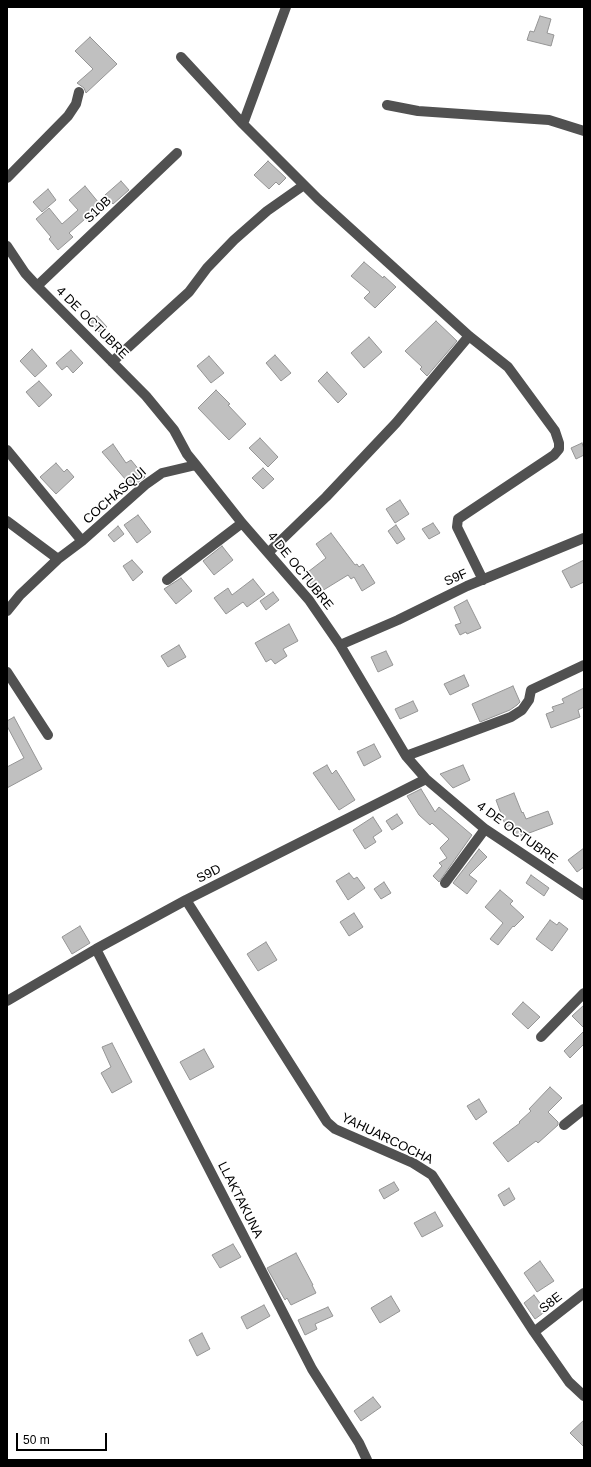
<!DOCTYPE html>
<style>
body{margin:0}
#map{position:relative;width:591px;height:1467px;overflow:hidden;background:#fff;font-family:Helvetica,sans-serif}
canvas{display:block}
.frame{position:absolute;inset:0;border:8px solid #000;pointer-events:none}
.scale{position:absolute;left:16px;top:1433px;width:91px;height:18px;box-sizing:border-box;border:2px solid #000;border-top:0;padding-left:5px;font-size:12px;line-height:14px;white-space:nowrap;color:#000;-webkit-text-stroke:3px #fff;paint-order:stroke}
</style>
<div id="map">
<canvas width="591" height="1467"></canvas>
<div class="frame"></div>
<div class="scale">50 m</div>
</div>
<script>
const ctx = document.querySelector('canvas').getContext('2d');
ctx.lineJoin = 'round';
function fill(path, color) { ctx.fillStyle = color; ctx.fill(path, 'evenodd'); }
const poly = rows => new Path2D(rows.map(r => 'M' + r).join(''));
function trace(path, color, width, dash) { ctx.strokeStyle = color; ctx.lineWidth = width; ctx.lineCap = dash ? 'butt' : 'round'; ctx.setLineDash(dash || []); ctx.stroke(path); }
function drawText(font, color, halo, rows, align = 'center') {
  ctx.font = font + ' Helvetica,sans-serif'; ctx.lineWidth = 3.5; ctx.setLineDash([]); ctx.textBaseline = 'middle'; ctx.strokeStyle = halo; ctx.fillStyle = color; for (const [text, x, y, turn = 0] of rows) {
    ctx.save(); ctx.translate(x, y); ctx.rotate((+turn || 0) * Math.PI / 180); ctx.textAlign = isNaN(turn) ? turn : align; if (halo) ctx.strokeText(text, 0, 0); ctx.fillText(text, 0, 0); ctx.restore();
  }
}
const building = poly([
 [540,16,551,19,547,33,554,35,551,46,527,40,530,31,534,32,540,16],
 [90,37,117,64,86,93,84,88,77,83,93,69,75,51,90,37],
 [268,161,286,178,279,185,276,182,269,189,254,175,268,161],
 [121,181,129,190,113,204,105,195,121,181],
 [85,186,103,208,87,221,85,219,69,233,73,237,58,250,49,239,51,237,36,219,49,208,62,224,78,210,69,200,85,186],
 [48,189,56,200,42,212,33,202,48,189],
 [364,262,383,278,384,276,396,287,375,308,364,298,370,292,351,276,364,262],
 [97,316,107,327,100,333,90,323,97,316],
 [436,321,457,341,427,376,420,369,422,367,405,351,436,321],
 [369,337,382,352,364,368,351,353,369,337],
 [32,349,47,366,35,377,20,361,32,349],
 [71,350,83,363,73,373,67,366,62,370,56,363,71,350],
 [275,355,291,373,281,381,266,363,275,355],
 [209,356,224,373,211,383,197,366,209,356],
 [327,372,347,394,338,403,318,381,327,372],
 [39,381,52,395,39,407,26,392,39,381],
 [216,390,230,404,228,405,246,424,229,440,198,408,216,390],
 [260,438,278,457,268,467,249,448,260,438],
 [582,443,584,449,584,455,576,459,571,448,582,443],
 [113,444,126,463,131,460,145,477,132,487,102,452,113,444],
 [56,463,64,472,67,469,74,477,56,494,40,477,56,463],
 [263,468,274,479,263,489,252,478,263,468],
 [400,500,409,514,395,523,386,509,400,500],
 [138,515,151,532,137,543,124,525,138,515],
 [433,523,440,533,429,539,422,529,433,523],
 [396,525,405,539,397,544,388,531,396,525],
 [118,526,124,534,114,542,108,535,118,526],
 [331,533,355,565,357,564,359,567,363,564,375,583,362,591,354,577,351,579,348,575,317,594,304,575,326,558,316,544,331,533],
 [222,546,233,560,214,575,203,561,222,546],
 [132,560,143,572,133,581,123,566,132,560],
 [584,560,584,582,571,588,562,571,584,560],
 [181,578,192,591,176,604,164,589,181,578],
 [253,579,265,594,247,607,243,602,226,614,214,598,228,588,232,595,253,579],
 [273,592,279,600,266,610,260,601,273,592],
 [467,600,481,628,467,634,466,632,460,635,455,625,461,623,454,607,467,600],
 [289,624,298,641,283,649,287,656,275,664,271,659,266,662,255,643,289,624],
 [179,645,186,657,168,667,161,656,179,645],
 [386,651,393,665,378,672,371,657,386,651],
 [464,675,469,686,450,695,444,684,464,675],
 [513,686,520,702,517,705,510,710,480,722,472,704,513,686],
 [584,688,584,707,578,710,580,717,551,728,546,714,554,711,552,707,564,703,562,699,584,688],
 [413,701,418,711,400,719,395,709,413,701],
 [14,717,42,769,7,788,7,767,24,758,7,726,7,721,14,717],
 [374,744,381,757,364,766,357,752,374,744],
 [327,765,332,774,336,770,355,800,339,810,313,773,327,765],
 [463,765,470,780,453,788,440,774,463,765],
 [421,789,435,812,439,807,472,835,439,882,433,876,442,866,439,863,447,858,440,848,449,839,432,823,430,825,419,815,407,796,421,789],
 [514,793,522,813,523,812,526,819,548,811,553,824,516,838,511,825,506,827,496,800,514,793],
 [397,814,403,823,392,830,386,821,397,814],
 [373,817,382,831,373,837,376,842,365,849,353,830,373,817],
 [584,848,584,867,577,872,568,860,584,848],
 [479,849,487,857,469,875,477,881,467,894,453,883,479,849],
 [349,873,354,879,357,877,365,888,348,900,336,881,349,873],
 [531,875,549,888,544,896,526,883,531,875],
 [384,882,391,893,381,899,374,889,384,882],
 [500,890,513,901,510,904,524,917,514,927,513,926,498,945,490,939,503,923,485,907,500,890],
 [354,913,363,927,349,936,340,922,354,913],
 [550,920,557,925,559,922,568,929,552,951,536,939,550,920],
 [80,926,90,943,72,954,62,937,80,926],
 [266,942,277,960,258,971,247,954,266,942],
 [523,1002,540,1017,528,1029,512,1014,523,1002],
 [584,1005,584,1028,572,1016,584,1005],
 [584,1031,584,1044,570,1058,564,1051,584,1031],
 [112,1043,132,1082,112,1093,101,1073,111,1067,102,1047,112,1043],
 [204,1049,214,1067,190,1080,180,1062,204,1049],
 [550,1087,562,1098,548,1112,558,1122,558,1125,538,1143,536,1141,508,1162,493,1143,520,1123,519,1122,531,1111,529,1109,550,1087],
 [479,1099,487,1112,476,1120,467,1106,479,1099],
 [394,1182,399,1190,384,1199,379,1190,394,1182],
 [509,1188,515,1199,504,1206,498,1195,509,1188],
 [435,1212,443,1226,422,1237,414,1223,435,1212],
 [233,1244,241,1257,220,1268,212,1255,233,1244],
 [296,1253,313,1285,312,1285,316,1293,291,1305,287,1298,285,1300,267,1268,296,1253],
 [540,1261,554,1281,537,1292,524,1273,540,1261],
 [534,1295,546,1311,535,1319,524,1303,534,1295],
 [391,1296,400,1311,380,1323,371,1308,391,1296],
 [264,1305,270,1316,247,1329,241,1317,264,1305],
 [328,1307,333,1316,315,1324,317,1329,305,1335,298,1320,328,1307],
 [202,1333,210,1349,197,1356,189,1340,202,1333],
 [373,1397,381,1407,361,1421,354,1411,373,1397],
 [584,1420,584,1447,570,1433,584,1420]
]);
const minor = poly([
 [181,57,243,124,318,199,469,336,508,367,555,431,559,443,559,449,554,455,458,519,457,527,483,580],
 [387,105,418,111,549,120,584,131],
 [243,124,286,7],
 [7,178,68,116,76,104,79,92],
 [7,246,25,273,37,286,146,396,174,430,187,454,196,465,242,523,309,600,340,645,406,756,426,779,485,829,584,895],
 [37,286,177,153],
 [112,362,189,292,207,268,234,240,267,211,304,185],
 [7,450,82,541],
 [7,521,58,559],
 [269,552,326,497,396,423,469,336],
 [167,580,242,523],
 [7,611,20,595,58,559,82,541,145,485,162,473,196,465],
 [340,645,398,620,467,586,584,538],
 [7,672,48,735],
 [406,756,511,717,522,710,529,700,531,690,584,665],
 [445,883,485,829],
 [186,900,327,1122,335,1129,413,1163,432,1175,534,1332,569,1382,584,1396],
 [96,949,312,1369,359,1443,367,1460],
 [7,1001,96,949,186,900,426,779],
 [541,1037,584,993],
 [564,1125,584,1109],
 [534,1332,584,1293]
]);
const streetNames = [
 ["S10B",98,210,-44],
 ["4 DE OCTUBRE",92,323,45],
 ["COCHASQUI",115,496,-41],
 ["4 DE OCTUBRE",300,571,51],
 ["S9F",456,578,-24],
 ["4 DE OCTUBRE",517,833,36],
 ["S9D",209,874,-27],
 ["YAHUARCOCHA",387,1139,26],
 ["LLAKTAKUNA",240,1200,63],
 ["S8E",551,1303,-38]
];
fill(building, '#c0c0c0');
trace(building, '#959595', 1);
trace(minor, '#515151', 10);
drawText('13px', '#000', '#fff', streetNames);
</script>
